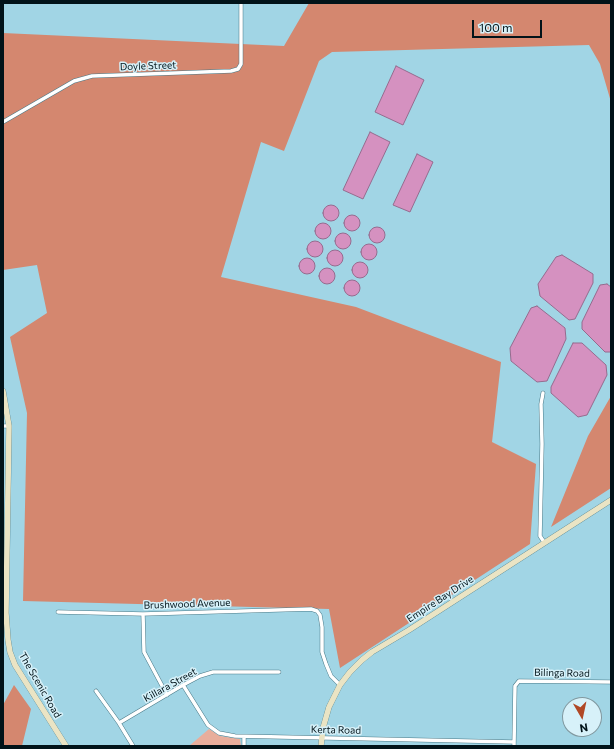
<!DOCTYPE html>
<style>
body{margin:0}
#map{position:relative;width:614px;height:749px;overflow:hidden;background:#a1d5e5;font-family:Commissioner,sans-serif}
canvas{display:block}
.frame{position:absolute;inset:0;border:4px solid #011319;pointer-events:none}
.north{position:absolute;left:562px;top:697px;width:40px;height:40px;box-sizing:border-box;background:#d7f1f9;border:1px solid #81989f;border-radius:50%;rotate:171deg;font-size:11px;font-weight:700;line-height:16px;text-align:center;color:#011319}
.north::after{content:'';display:block;margin:auto;width:14px;height:18px;background:#b04826;clip-path:polygon(50% 0,100% 100%,50% 72%,0 100%)}
.scale{position:absolute;left:472px;top:20px;width:70px;height:18px;box-sizing:border-box;border:2px solid #011319;border-top:0;padding-left:5px;font-size:12px;line-height:14px;white-space:nowrap;color:#011319;-webkit-text-stroke:3px #d7f1f9;paint-order:stroke}
</style>
<div id="map">
<canvas width="614" height="749"></canvas>
<div class="frame"></div>
<div class="north">N</div>
<div class="scale">100 m</div>
</div>
<script>
const ctx = document.querySelector('canvas').getContext('2d');
ctx.lineJoin = 'round';
function fill(path, color) { ctx.fillStyle = color; ctx.fill(path, 'evenodd'); }
const poly = rows => new Path2D(rows.map(r => 'M' + r).join(''));
function trace(path, color, width, dash) { ctx.strokeStyle = color; ctx.lineWidth = width; ctx.lineCap = dash ? 'butt' : 'round'; ctx.setLineDash(dash || []); ctx.stroke(path); }
function drawText(font, color, halo, rows, align = 'center') {
  ctx.font = font + ' Commissioner,sans-serif'; ctx.lineWidth = 3; ctx.setLineDash([]); ctx.textBaseline = 'middle'; ctx.strokeStyle = halo; ctx.fillStyle = color; for (const [text, x, y, turn = 0] of rows) {
    ctx.save(); ctx.translate(x, y); ctx.rotate((+turn || 0) * Math.PI / 180); ctx.textAlign = isNaN(turn) ? turn : align; if (halo) ctx.strokeText(text, 0, 0); ctx.fillText(text, 0, 0); ctx.restore();
  }
}
const green = poly([
 [209,729,220,736,240,739,241,746,189,746]
]);
const forest = poly([
 [309,3,611,3,611,102,600,64,589,45,332,52,319,61,284,151,261,142,221,277,356,307,501,362,492,442,536,464,530,544,340,668,329,609,23,601,27,413,10,337,47,313,37,265,3,270,3,33,284,46],
 [611,396,611,488,551,527,588,436],
 [14,685,31,709,22,746,3,746,3,705]
]);
const water = poly([
 [396,66,424,80,403,125,375,112,396,66],
 [370,132,390,142,363,199,343,190,370,132],
 [417,154,433,162,410,212,393,205,417,154],
 '323 213a8 8 0 1 1 16 0a8 8 0 1 1-16 0Z',
 '344 223a8 8 0 1 1 16 0a8 8 0 1 1-16 0Z',
 '315 231a8 8 0 1 1 16 0a8 8 0 1 1-16 0Z',
 '369 235a8 8 0 1 1 16 0a8 8 0 1 1-16 0Z',
 '335 241a8 8 0 1 1 16 0a8 8 0 1 1-16 0Z',
 '307 249a8 8 0 1 1 16 0a8 8 0 1 1-16 0Z',
 '361 252a8 8 0 1 1 16 0a8 8 0 1 1-16 0Z',
 '327 258a8 8 0 1 1 16 0a8 8 0 1 1-16 0Z',
 [562,255,593,274,593,283,575,319,569,320,540,296,538,284,556,257,562,255],
 '299 266a8 8 0 1 1 16 0a8 8 0 1 1-16 0Z',
 '352 270a8 8 0 1 1 16 0a8 8 0 1 1-16 0Z',
 '319 276a8 8 0 1 1 16 0a8 8 0 1 1-16 0Z',
 '344 288a8 8 0 1 1 16 0a8 8 0 1 1-16 0Z',
 [607,284,611,287,611,352,605,352,582,329,582,322,600,285,607,284],
 [537,306,565,328,566,339,547,381,537,382,511,361,510,348,531,308,537,306],
 [573,343,582,343,606,365,607,375,587,415,578,417,551,393,551,387,573,343]
]);
const street = poly([
 [3,122,74,81,92,76,231,71,238,69,241,64,241,3],
 [543,393,541,404,542,444,540,536,544,542],
 [3,426,9,426],
 [58,612,143,614,311,609,317,611,320,615,322,627,322,652,326,664,331,676,340,685],
 [143,614,144,652,167,695],
 [183,685,208,725,219,733,235,736,514,742],
 [96,691,119,723,133,746],
 [119,723,183,685,200,676,213,672,279,672],
 [244,746,244,737],
 [514,746,515,686,519,681,611,682]
]);
const secondary = poly([
 [3,391,9,426,6,613,8,640,10,652,15,665,66,746],
 [321,746,323,728,329,707,340,685,350,672,362,660,372,652,409,630,611,500]
]);
const streetNames = [
 ["Doyle Street",148,66,-2],
 ["Empire Bay Drive",440,599,-33],
 ["Brushwood Avenue",187,604,-2],
 ["Bilinga Road",562,673,1],
 ["The Scenic Road",40,685,60],
 ["Killara Street",170,685,-29],
 ["Kerta Road",336,730,1]
];
fill(green, '#e8ae9c');
fill(forest, '#d4876f');
fill(water, '#d591c0');
trace(water, '#956b8e', 1);
trace(street, '#487987', 4.5);
trace(secondary, '#487987', 6);
trace(street, '#fff', 3.5);
trace(secondary, '#eae4c4', 5.5);
drawText('10px', '#011319', '#d7f1f9', streetNames);
</script>
